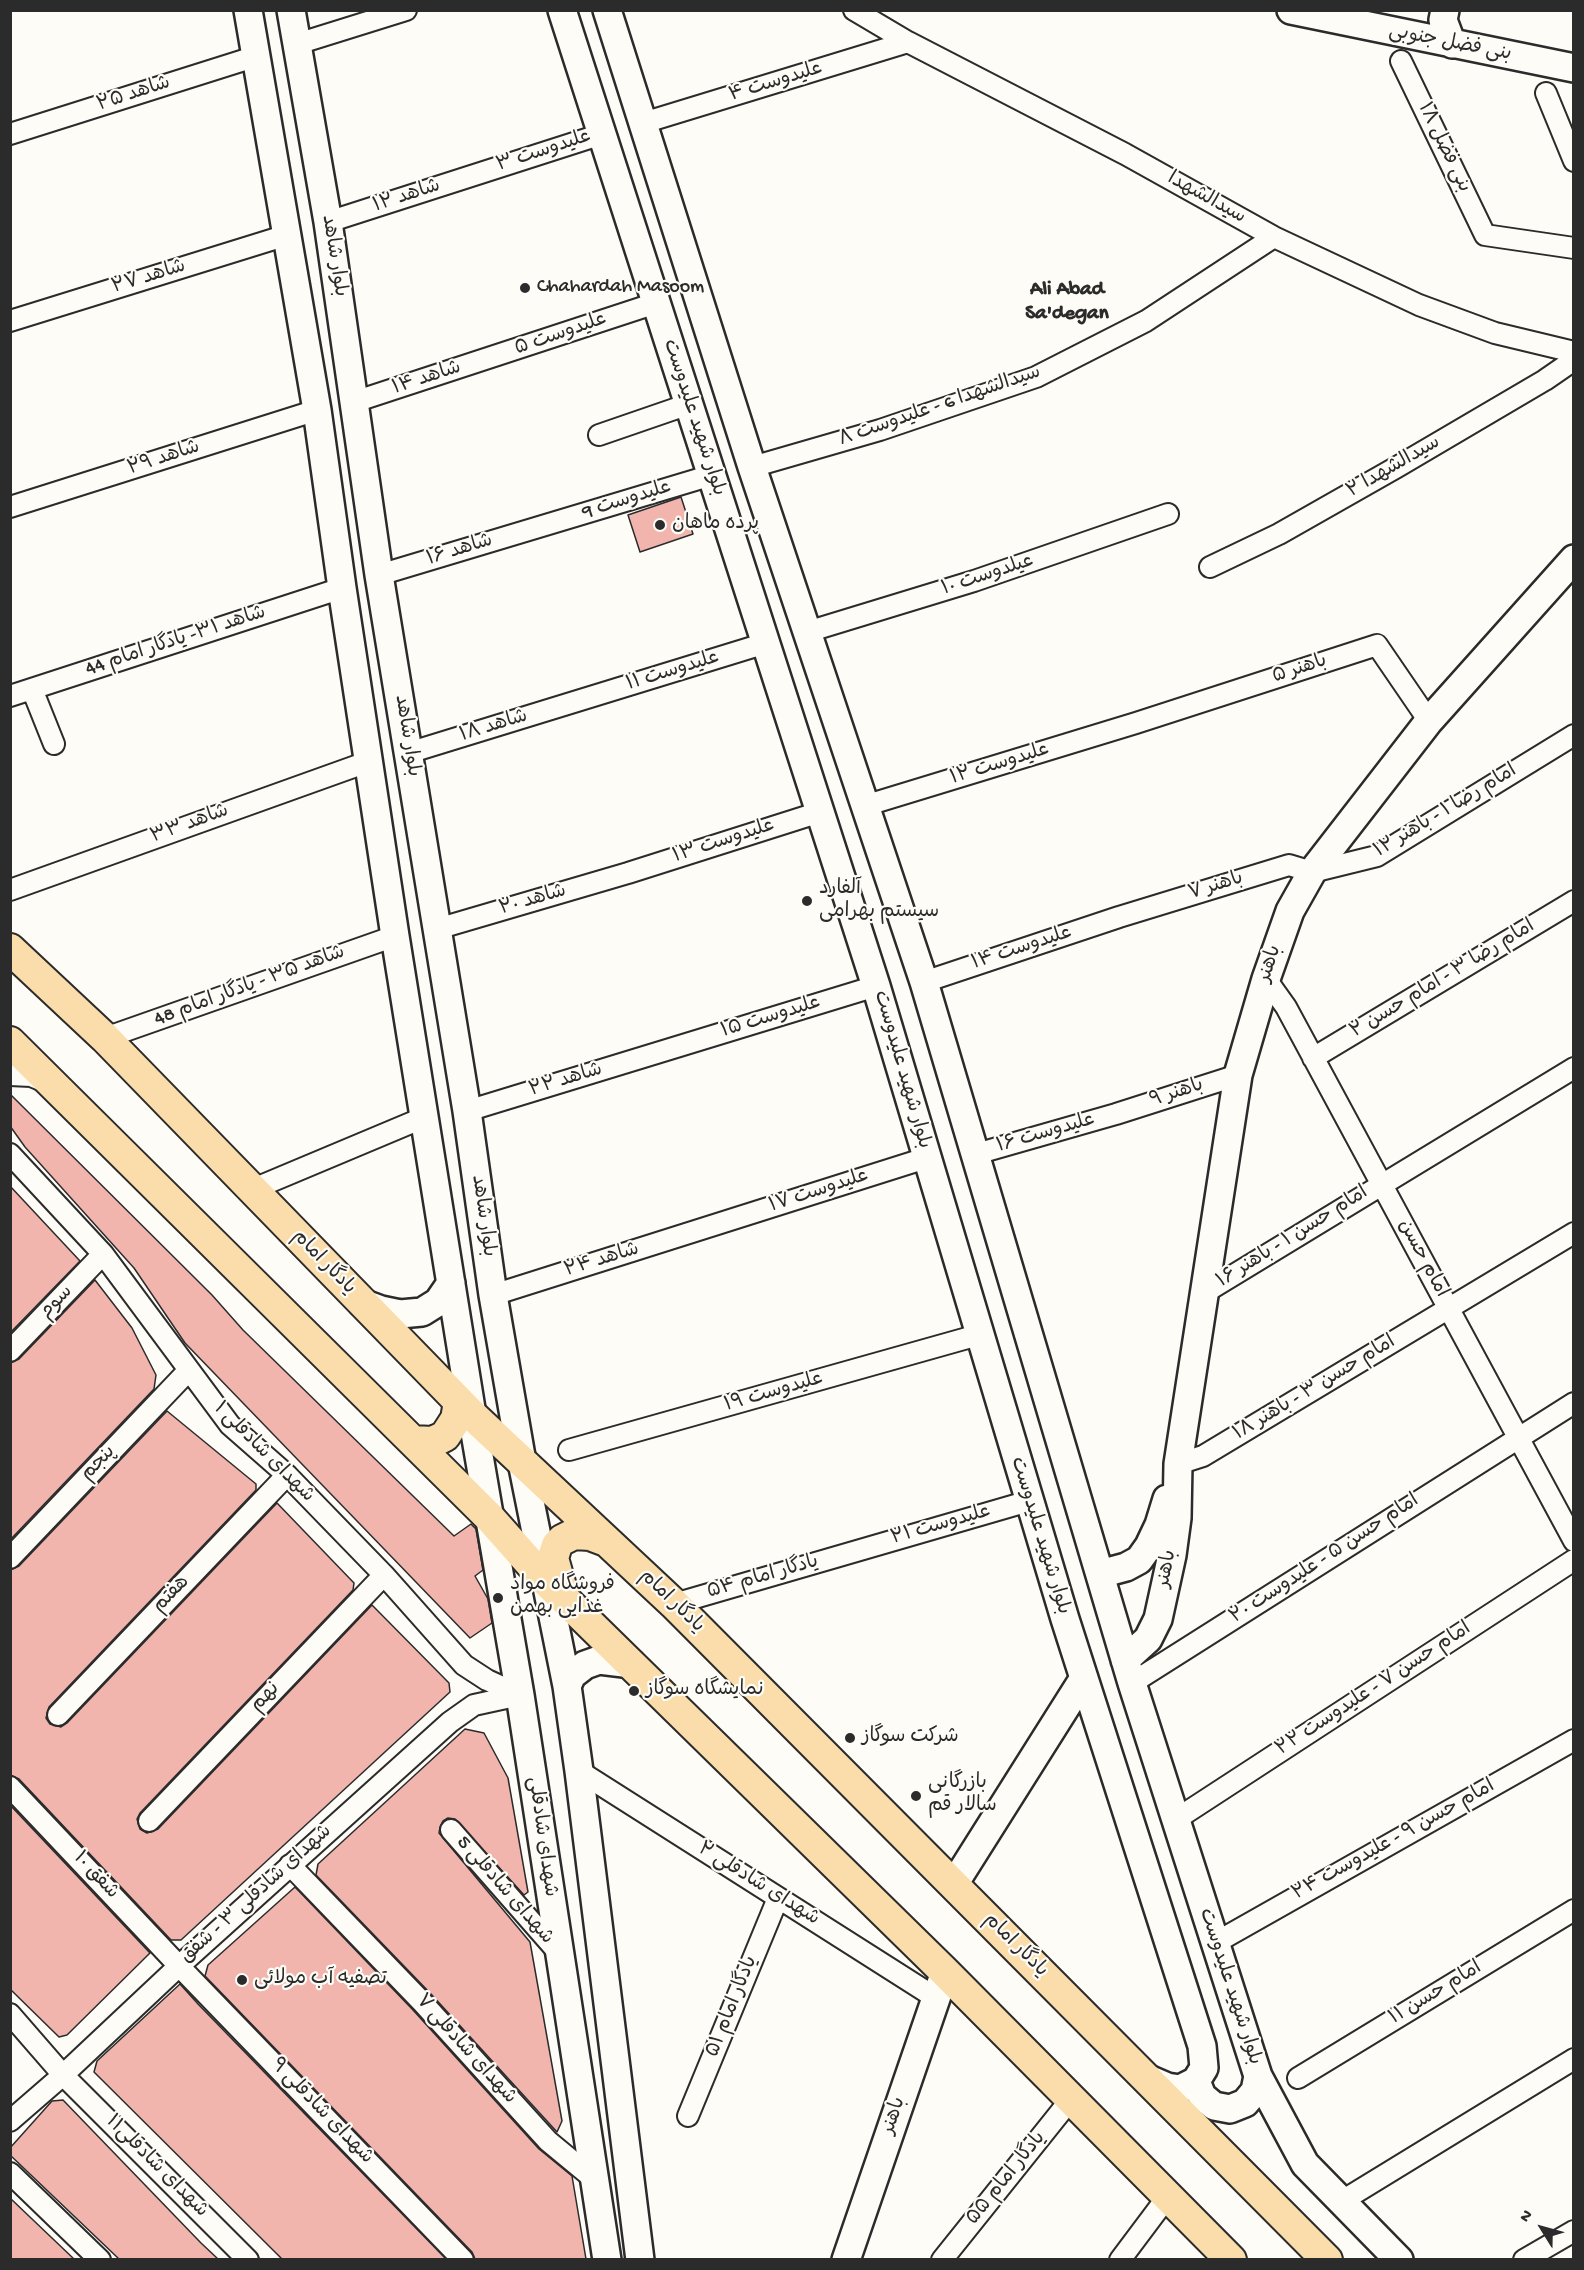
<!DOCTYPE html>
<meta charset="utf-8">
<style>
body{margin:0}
#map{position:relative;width:1584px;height:2270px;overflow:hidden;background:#fdfcf7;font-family:"Gochi Hand",sans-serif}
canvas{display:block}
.frame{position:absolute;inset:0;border:12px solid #2b2b2b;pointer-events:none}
.north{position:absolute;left:1512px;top:2198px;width:60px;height:60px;-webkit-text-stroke:4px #fdfcf7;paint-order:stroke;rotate:307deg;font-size:16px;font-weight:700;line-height:24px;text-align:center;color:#2b2b2b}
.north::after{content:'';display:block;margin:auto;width:21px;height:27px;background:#2b2b2b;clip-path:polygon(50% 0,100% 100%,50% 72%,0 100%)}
</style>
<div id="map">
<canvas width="1584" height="2270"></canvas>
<div class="frame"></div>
<div class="north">N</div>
</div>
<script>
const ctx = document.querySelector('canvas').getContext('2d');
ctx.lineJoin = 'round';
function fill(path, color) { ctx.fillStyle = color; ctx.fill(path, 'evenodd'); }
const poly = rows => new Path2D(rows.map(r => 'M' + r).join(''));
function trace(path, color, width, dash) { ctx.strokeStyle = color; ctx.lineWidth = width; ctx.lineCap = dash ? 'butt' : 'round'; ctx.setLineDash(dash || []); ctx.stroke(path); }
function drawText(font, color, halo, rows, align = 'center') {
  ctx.font = font + ' "Gochi Hand","Playpen Sans Arabic",sans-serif'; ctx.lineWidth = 4.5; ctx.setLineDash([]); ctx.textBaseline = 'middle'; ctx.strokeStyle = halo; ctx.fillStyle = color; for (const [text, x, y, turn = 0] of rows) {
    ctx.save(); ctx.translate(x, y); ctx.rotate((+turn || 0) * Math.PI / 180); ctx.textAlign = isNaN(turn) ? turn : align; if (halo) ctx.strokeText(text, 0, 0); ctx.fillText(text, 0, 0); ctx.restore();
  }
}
const building = poly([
 [681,497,693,534,640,552,628,515,681,497],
 [10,1094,212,1295,243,1330,454,1536,471,1524,476,1529,483,1570,475,1576,488,1599,492,1623,470,1638,185,1343,134,1268,25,1147,10,1126,10,1094],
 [10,1186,80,1261,10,1333,10,1186],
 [95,1280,132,1328,156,1375,154,1389,10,1540,10,1363,19,1359,95,1280],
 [167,1411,256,1484,256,1490,49,1707,46,1718,50,1724,61,1727,67,1723,277,1503,354,1583,353,1590,140,1813,137,1819,140,1829,147,1833,158,1829,372,1605,449,1683,450,1692,181,1940,171,1940,19,1779,10,1775,10,1570,19,1566,167,1411],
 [465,1729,484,1733,508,1778,528,1892,524,1895,455,1819,448,1818,443,1821,440,1827,439,1833,530,1942,562,2121,557,2132,431,1994,316,1875,318,1864,465,1729],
 [10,1805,150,1953,67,2035,59,2037,10,1989,10,1805],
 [295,1887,413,2010,539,2149,572,2176,586,2259,475,2259,472,2252,205,1976,208,1965,295,1887],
 [180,1984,198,2004,446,2259,282,2259,94,2072,97,2061,180,1984],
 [63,2100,201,2243,218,2259,119,2259,10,2155,10,2148,52,2101,63,2100],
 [10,2198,74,2259,10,2259,10,2198]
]);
const street = poly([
 [854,10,908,42,1125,154,1274,237,1419,305,1495,333,1574,352],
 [297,44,406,10],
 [1401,61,1485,235,1574,248],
 [1546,93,1574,161],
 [643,123,908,42],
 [10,134,257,56],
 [328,222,602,134],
 [10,321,287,235],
 [354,402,656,303],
 [599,435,689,404],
 [752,467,880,430,1036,377,1146,321,1274,237],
 [10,507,317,410],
 [1210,567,1279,534,1397,467,1545,380,1574,360],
 [379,575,712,475],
 [807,632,974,581,1168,514],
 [32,689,54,744],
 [10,696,342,588],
 [408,753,766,643],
 [864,806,1136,723,1377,645,1429,721],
 [10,890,370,761],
 [437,929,628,873,820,812],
 [1266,979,1286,1007,1574,1541],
 [924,982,1119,917,1289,865,1312,872,1377,856,1574,735],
 [105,1038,395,936],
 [1313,1058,1574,901],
 [10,1075,31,1076,48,1083],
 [467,1111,876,986],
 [10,1154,103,1254,230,1425,287,1475,384,1575,464,1665,487,1680,520,1695],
 [976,1154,1116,1114,1238,1075],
 [251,1190,425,1117],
 [1204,1293,1574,1068],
 [493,1295,926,1158],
 [10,1351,103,1254],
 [569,1450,978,1335],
 [1178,1464,1203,1456,1574,1233],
 [10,1558,188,1371],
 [674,1604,1029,1501],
 [1132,1683,1574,1403],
 [58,1715,287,1475],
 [579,1771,936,1998],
 [10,1787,179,1966,463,2260],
 [1175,1820,1574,1560],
 [149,1821,384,1575],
 [451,1830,558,1952],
 [290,1865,422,2002,548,2141,594,2179],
 [1215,1943,1574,1740],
 [10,2014,63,2075,248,2260],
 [1298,2078,1574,1910],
 [688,2116,778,1898],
 [10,2121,63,2075,179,1966,450,1722,474,1705,520,1695],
 [10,2173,100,2260],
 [1342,2201,1574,2059],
 [942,2260,1071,2099],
 [1120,2260,1168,2196],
 [1524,2260,1574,2231]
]);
const secondary = poly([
 [248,10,317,410,342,588,395,936,472,1415,520,1695,607,2260],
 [291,10,328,222,379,575,467,1111,493,1295,522,1462,567,1686,579,1771,640,2260],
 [562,10,876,986,1065,1619,1202,2046,1204,2068,1196,2081,1180,2089,1167,2087,1146,2078],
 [607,10,752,467,924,982,1132,1683,1258,2076,1305,2164,1399,2260],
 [1291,10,1574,68],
 [1445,10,1443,20,1452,44],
 [362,1303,381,1310,400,1314,422,1312,438,1302,451,1283],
 [1100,1574,1126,1567,1139,1560,1149,1546,1159,1525,1167,1499],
 [1125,1660,1148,1639,1158,1619,1172,1555,1177,1518,1178,1464,1238,1075,1266,979,1290,911,1312,872,1429,721,1574,559],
 [567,1686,572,1675,585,1665,599,1660,632,1664],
 [954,1884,1084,1678],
 [1196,2081,1202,2096,1214,2106,1230,2109,1245,2103,1255,2091,1258,2076],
 [846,2260,945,1972]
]);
const primary = poly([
 [10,949,105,1038,472,1415,674,1604,1327,2260],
 [10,1042,489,1517,544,1579,945,1972,1231,2260],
 [413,1441,433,1442,445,1436,456,1419,459,1402],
 [564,1597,553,1558,557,1545,562,1540,574,1534,590,1535,606,1541]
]);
const markers = [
 [525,288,6,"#2b2b2b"],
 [660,525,6,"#2b2b2b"],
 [807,901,6,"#2b2b2b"],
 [498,1598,6,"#2b2b2b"],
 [634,1691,6,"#2b2b2b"],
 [850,1738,6,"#2b2b2b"],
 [916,1796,6,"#2b2b2b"],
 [242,1980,6,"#2b2b2b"]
];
const streetNames = [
 ["بنی فضل جنوبی",1450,44,11],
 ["علیدوست ۴",776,83,-17],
 ["شاهد ۲۵",134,95,-18],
 ["بنی فضل ۱۸",1443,148,64],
 ["علیدوست ۳",544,152,-18],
 ["شاهد ۱۲",407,197,-18],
 ["سیدالشهدا",1206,199,29],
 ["بلوار شاهد",333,256,81],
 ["شاهد ۲۷",149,278,-17],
 ["علیدوست ۵",561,335,-19],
 ["شاهد ۱۴",427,379,-18],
 ["سیدالشهدا 6 - علیدوست ۸",940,407,-19],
 ["بلوار شهید علیدوست",693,418,72],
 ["شاهد ۲۹",164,459,-18],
 ["سیدالشهدا ۲",1394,468,-30],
 ["علیدوست 9",627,501,-17],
 ["شاهد ۱۶",460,551,-17],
 ["عیلدوست ۱۰",988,576,-18],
 ["شاهد ۳۱- یادگار امام 44",176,642,-18],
 ["باهنر ۵",1300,670,-18],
 ["علیدوست ۱۱",673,672,-17],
 ["شاهد ۱۸",494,727,-17],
 ["بلوار شاهد",406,736,81],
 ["علیدوست ۱۲",1000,765,-17],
 ["امام رضا ۱ - باهنر ۱۲",1446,812,-31],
 ["شاهد ۳۳",190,825,-20],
 ["علیدوست ۱۳",724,842,-18],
 ["باهنر ۷",1216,887,-17],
 ["شاهد ۲۰",533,901,-16],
 ["علیدوست ۱۴",1022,949,-18],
 ["باهنر",1271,964,-72],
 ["امام رضا ۳ - امام حسن ۲",1443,980,-31],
 ["شاهد ۳۵ - یادگار امام 48",250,987,-20],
 ["علیدوست ۱۵",771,1018,-17],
 ["بلوار شهید علیدوست",901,1070,74],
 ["شاهد ۲۲",566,1081,-17],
 ["باهنر ۹",1177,1094,-18],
 ["علیدوست ۱۶",1046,1134,-16],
 ["علیدوست ۱۷",819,1192,-18],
 ["بلوار شاهد",482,1216,82],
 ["امام حسن ۱ - باهنر ۱۶",1293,1238,-32],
 ["امام حسن",1422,1259,62],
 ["شاهد ۲۴",602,1261,-17],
 ["یادگار امام",323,1263,46],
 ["سوم",57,1303,-46],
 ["امام حسن ۳ - باهنر ۱۸",1315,1389,-31],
 ["علیدوست ۱۹",774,1393,-16],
 ["شهدای شادقلی ۱",263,1453,45],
 ["پنجم",99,1464,-46],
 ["علیدوست ۲۱",941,1526,-16],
 ["بلوار شهید علیدوست",1039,1536,73],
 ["امام حسن ۵ - علیدوست ۲۰",1325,1560,-33],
 ["باهنر",1168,1569,-79],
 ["یادگار امام ۵۴",763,1578,-16],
 ["هفتم",172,1595,-46],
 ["یادگار امام",671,1602,44],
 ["امام حسن ۷ - علیدوست ۲۲",1374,1690,-33],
 ["نهم",266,1698,-46],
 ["شهدای شادقلی",541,1837,82],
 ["امام حسن ۹ - علیدوست ۲۴",1394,1841,-29],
 ["شفق ۱۰",95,1876,47],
 ["شهدای شادقلی ۲",758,1885,32],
 ["شهدای شادقلی 5",504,1891,49],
 ["شهدای شادقلی ۳ - شفق",257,1895,-42],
 ["یادگار امام",1015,1946,45],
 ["بلوار شهید علیدوست",1229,1987,72],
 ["امام حسن ۱۱",1436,1994,-31],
 ["یادگار امام ۵۱",733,2007,-68],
 ["شهدای شادقلی ۷",465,2050,48],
 ["شهدای شادقلی ۹",321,2112,46],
 ["باهنر",895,2116,-71],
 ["شهدای شادقلی۱۱",156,2167,45],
 ["یادگار امام ۵۵",1007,2179,-51]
];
const poiNames = [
 ["Chahardah Masoom",537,288],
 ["پرده ماهان",672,525],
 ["آلفارد",819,890],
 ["سیستم بهرامی",819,913],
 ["فروشگاه مواد",510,1586],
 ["غذایی بهمن",510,1609],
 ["نمایشگاه سوگاز",646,1691],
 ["شرکت سوگاز",862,1738],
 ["بازرگانی",928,1784],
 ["سالار قم",928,1807],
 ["تصفیه آب مولائی",254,1980]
];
const neighbourhoodNames = [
 ["Ali Abad",1067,291],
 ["Sa'degan",1067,315]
];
fill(building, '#f1b5ae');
trace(building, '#2b2b2b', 1.5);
trace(street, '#2b2b2b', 24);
trace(secondary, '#2b2b2b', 32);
trace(primary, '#2b2b2b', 34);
trace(street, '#fdfcf7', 20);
trace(secondary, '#fdfcf7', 27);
trace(primary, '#fbddab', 30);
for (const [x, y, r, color] of markers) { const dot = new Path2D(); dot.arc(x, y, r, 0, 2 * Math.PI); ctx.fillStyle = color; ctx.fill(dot); trace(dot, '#fdfcf7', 2); }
drawText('20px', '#2b2b2b', '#fdfcf7', streetNames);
drawText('20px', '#2b2b2b', '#fdfcf7', poiNames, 'left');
drawText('bold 21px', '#2b2b2b', '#fdfcf7', neighbourhoodNames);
</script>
